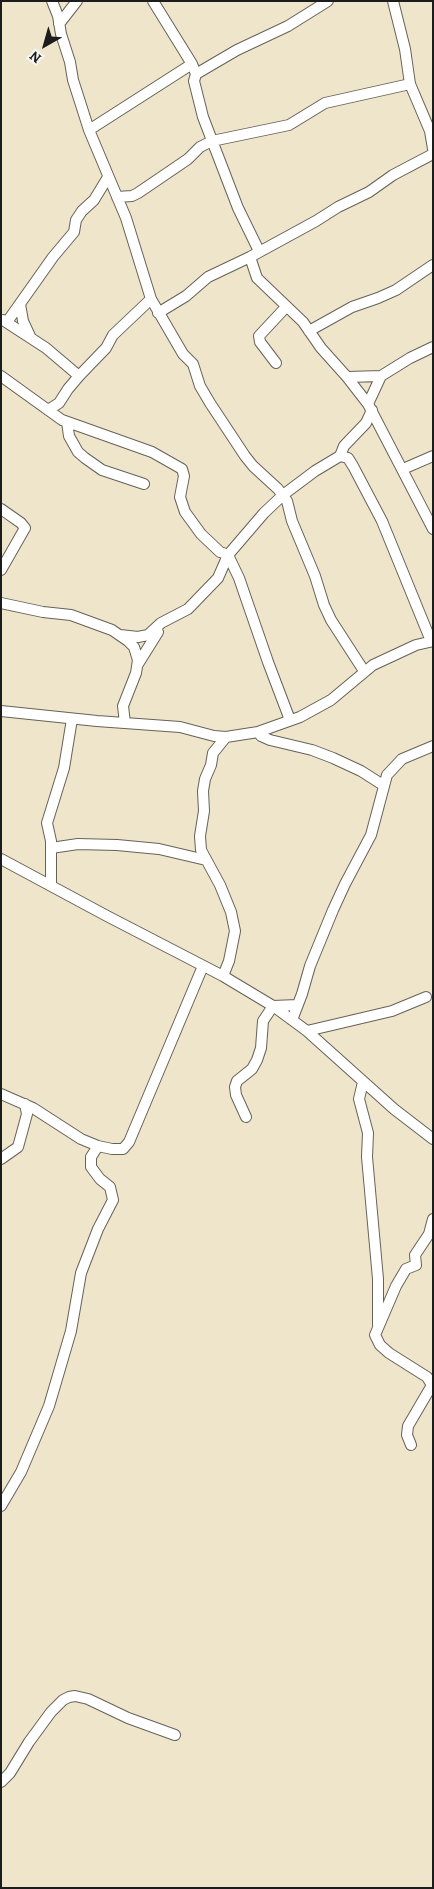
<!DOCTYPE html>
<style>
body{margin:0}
#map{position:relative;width:434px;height:1889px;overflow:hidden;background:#eee5cb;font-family:Alegreya,serif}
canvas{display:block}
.frame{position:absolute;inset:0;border:2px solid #1c1c1c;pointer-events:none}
.north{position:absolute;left:20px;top:20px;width:50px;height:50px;-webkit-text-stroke:4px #f6f6f2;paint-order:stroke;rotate:218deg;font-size:14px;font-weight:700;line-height:20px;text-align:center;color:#1c1c1c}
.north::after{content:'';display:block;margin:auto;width:18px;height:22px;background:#1c1c1c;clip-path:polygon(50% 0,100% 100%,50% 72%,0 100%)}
</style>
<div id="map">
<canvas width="434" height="1889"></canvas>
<div class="frame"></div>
<div class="north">N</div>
</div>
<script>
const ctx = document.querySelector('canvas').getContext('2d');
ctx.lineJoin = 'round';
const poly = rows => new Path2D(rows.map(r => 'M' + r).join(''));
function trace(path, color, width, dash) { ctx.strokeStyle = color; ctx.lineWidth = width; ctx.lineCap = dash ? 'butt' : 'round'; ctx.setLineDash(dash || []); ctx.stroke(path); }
const minor = poly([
 [52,1,58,16,61,34,70,62,73,80,89,130,126,218,151,299,183,354,193,364,200,386,210,403,245,456,253,466,278,489,287,501,292,521,315,576,324,605,331,620,364,671],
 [153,1,192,64,196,74,194,81,203,117,238,208,259,251],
 [393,1,405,49,410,84,430,131,433,149],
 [59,24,77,1],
 [196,74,237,50,288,26,328,1],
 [89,130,192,64],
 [117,197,132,196,138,193,188,159,200,147,212,141,289,125,325,103,410,84],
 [250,257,257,278,303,322,321,348,347,377,368,404,433,529],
 [20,304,23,321,30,336],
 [158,313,186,296,208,277,250,257,316,221,338,207,369,192,393,175,433,154],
 [3,320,46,348,79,376,68,389,59,403,48,410],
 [7,322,53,257,74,232,76,220,82,211,94,200,108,177],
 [309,331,352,307,378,298,396,290,433,265],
 [276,363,260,342,259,336,286,307],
 [1,376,62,420,152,452,182,469,184,476,180,497,185,512,201,534,220,552],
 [79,376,106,348,113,335,151,299],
 [347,377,381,376,410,358,433,347],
 [368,404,381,376],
 [67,422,69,436,78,452,85,458,102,470,144,484],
 [340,456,348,458,353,466,382,521,431,641],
 [403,469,433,456],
 [1,509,21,523,25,528,1,570],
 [223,553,228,555,239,578,268,662,290,720],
 [1,603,43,612,71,615,112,630,128,641,134,647,138,660,136,673,123,706,125,723],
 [120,635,138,637,148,635,161,623,188,609,218,578,228,555,264,513,283,495,315,471,340,456,344,446,366,423,372,410],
 [138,664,158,632],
 [1,711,97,721,180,727,214,736,226,737,258,732,300,717,331,700,373,665,416,645,433,641],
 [258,732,261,736,270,740,312,750,333,758,361,771,383,785],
 [51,848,78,844,117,845,159,849,206,860],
 [1,859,107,916,223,976,273,1006,307,1031,394,1109,433,1139],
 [51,885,51,841,47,823,64,768,72,719],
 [223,976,229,961,235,931,231,912,220,885,201,850,200,836,204,811,203,791,205,779,211,765,213,753,226,737],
 [292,1020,302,994,310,966,333,910,345,884,371,835,387,775,402,759,433,746],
 [307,1031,392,1011,426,997],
 [363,1082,359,1099,368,1133,367,1157,378,1279,378,1325],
 [1,1094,33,1108,81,1139,98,1146,112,1149,123,1149,129,1142,203,966],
 [246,1117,236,1095,235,1087,237,1081,252,1069,257,1060,261,1048,263,1021,273,1006,297,1005],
 [1,1159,18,1147,27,1114,25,1104],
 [411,1445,407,1435,408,1426,432,1385,427,1377,389,1353,380,1345,375,1335,396,1286,406,1269,416,1265,415,1255,429,1234,433,1219],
 [1,1506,21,1472,49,1406,71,1331,81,1273,98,1229,113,1200,110,1187,100,1179,91,1167,91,1157,98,1146],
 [1,1782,10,1773,29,1742,51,1712,63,1700,69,1697,75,1696,88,1699,128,1718,175,1735]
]);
trace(minor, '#666259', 12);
trace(minor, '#fff', 10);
</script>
